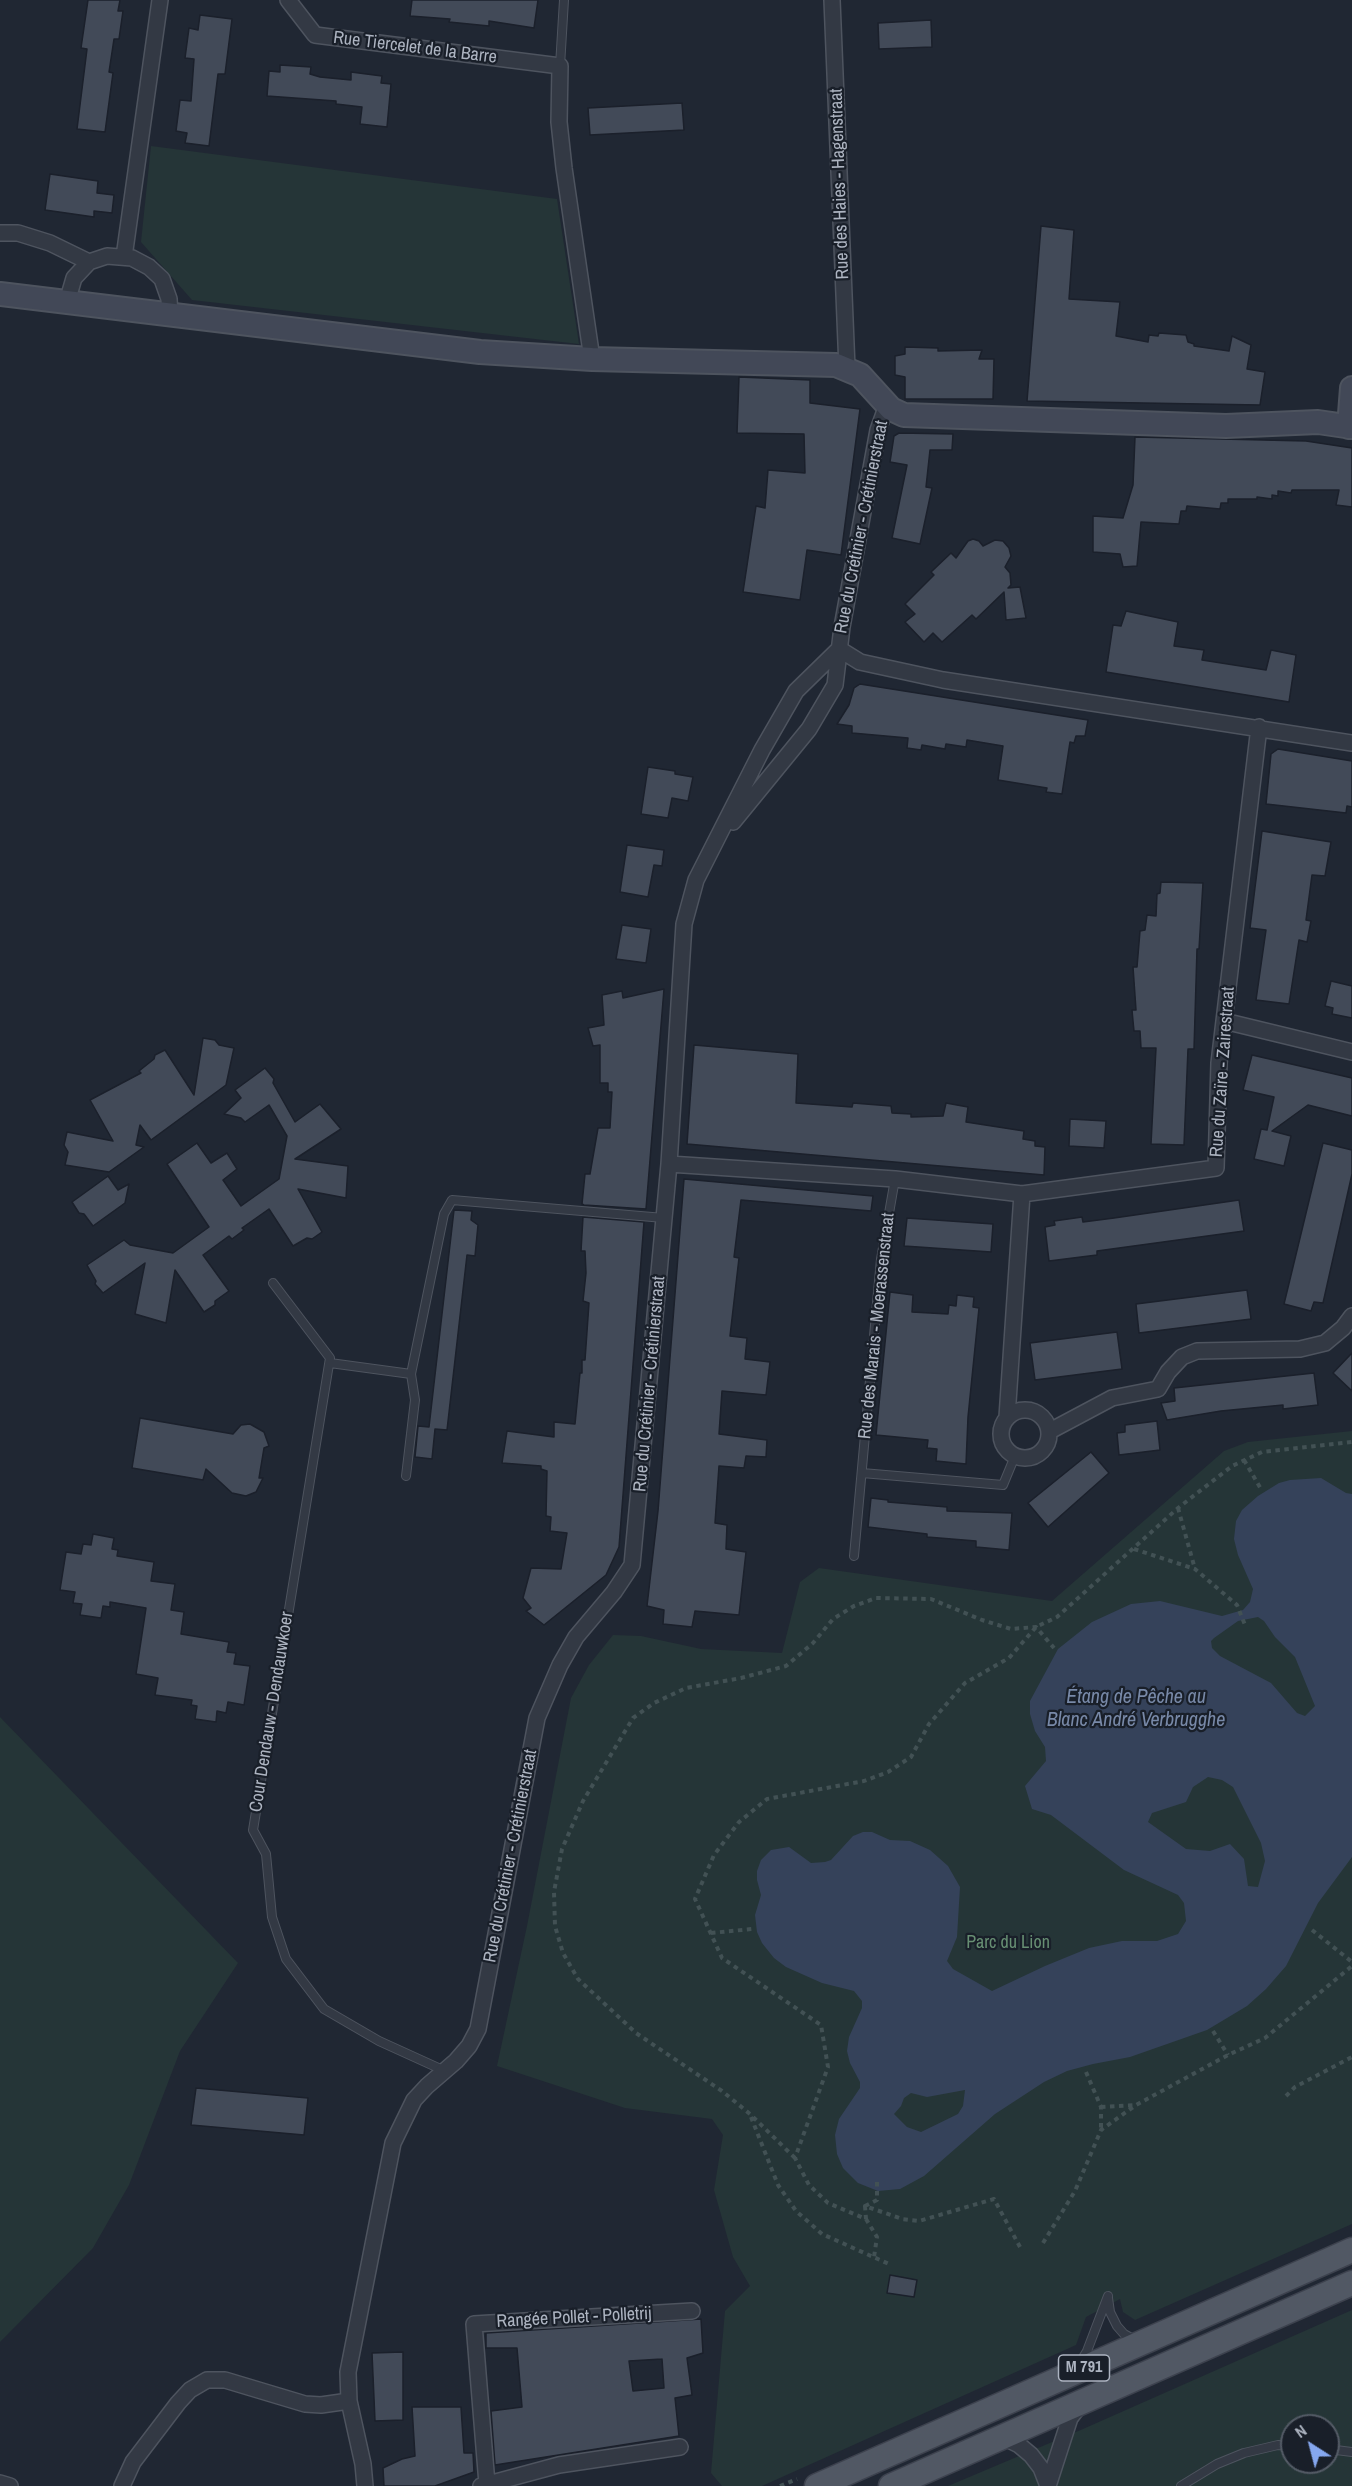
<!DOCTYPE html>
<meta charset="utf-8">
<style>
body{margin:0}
#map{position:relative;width:1352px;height:2486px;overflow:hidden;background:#202733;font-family:"Archivo Narrow",sans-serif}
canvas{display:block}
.north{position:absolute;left:1280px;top:2414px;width:60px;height:60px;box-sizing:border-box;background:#191f29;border:2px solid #545b66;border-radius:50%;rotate:324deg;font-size:16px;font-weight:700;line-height:24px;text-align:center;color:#adb4c1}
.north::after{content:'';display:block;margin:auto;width:21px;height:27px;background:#85a7ef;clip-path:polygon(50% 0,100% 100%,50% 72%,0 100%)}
</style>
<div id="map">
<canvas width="1352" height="2486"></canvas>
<div class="north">N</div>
</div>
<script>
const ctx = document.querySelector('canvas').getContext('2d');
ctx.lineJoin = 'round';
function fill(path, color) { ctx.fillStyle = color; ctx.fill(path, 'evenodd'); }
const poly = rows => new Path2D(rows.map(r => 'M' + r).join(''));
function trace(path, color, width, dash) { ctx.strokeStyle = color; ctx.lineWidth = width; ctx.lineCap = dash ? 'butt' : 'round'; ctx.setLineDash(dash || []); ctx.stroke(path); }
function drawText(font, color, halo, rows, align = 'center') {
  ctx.font = font + ' "Archivo Narrow",sans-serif'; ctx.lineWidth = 4.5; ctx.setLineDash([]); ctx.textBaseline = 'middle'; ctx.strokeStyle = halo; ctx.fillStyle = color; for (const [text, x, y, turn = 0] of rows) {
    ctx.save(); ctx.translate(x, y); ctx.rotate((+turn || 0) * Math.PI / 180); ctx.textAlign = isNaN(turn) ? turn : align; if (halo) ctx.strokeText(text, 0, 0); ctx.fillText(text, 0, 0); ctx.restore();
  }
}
const green = poly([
 [151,146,557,199,579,344,192,300,141,242],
 [1352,1431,1352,2224,1135,2320,1123,2312,1120,2299,1086,2317,1076,2345,762,2486,722,2486,711,2473,725,2311,750,2286,733,2257,714,2190,723,2135,712,2119,625,2108,497,2066,527,1926,571,1698,589,1665,613,1635,641,1636,701,1649,782,1653,800,1582,819,1568,1052,1601,1224,1451,1248,1442],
 [0,1717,238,1963,180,2051,129,2185,93,2248,0,2342],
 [1352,2310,1352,2486,948,2486,1083,2429],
 [1292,2426,1328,2426,1328,2462,1292,2462]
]);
const water = poly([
 [1321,1478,1346,1493,1352,1494,1352,1857,1318,1903,1286,1966,1266,1989,1247,2006,1207,2030,1130,2057,1093,2064,1067,2071,1044,2082,995,2114,924,2176,900,2189,878,2191,858,2183,843,2168,837,2154,835,2135,839,2119,860,2088,860,2082,850,2063,847,2051,849,2037,862,2008,862,2001,854,1991,822,1983,786,1967,774,1958,762,1943,757,1932,755,1915,761,1895,757,1880,757,1871,761,1860,771,1850,789,1847,811,1863,825,1862,831,1860,853,1836,863,1832,872,1832,890,1840,910,1841,930,1850,948,1866,960,1887,957,1937,947,1961,953,1969,992,1991,1045,1966,1089,1948,1122,1941,1157,1941,1178,1934,1186,1921,1184,1903,1178,1895,1124,1870,1051,1815,1032,1809,1025,1786,1046,1761,1045,1747,1035,1731,1030,1714,1030,1701,1058,1649,1092,1622,1131,1604,1160,1601,1222,1616,1243,1610,1250,1602,1253,1589,1238,1555,1234,1539,1236,1521,1242,1510,1258,1496,1279,1483,1290,1480],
 [1258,1617,1264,1621,1275,1637,1295,1657,1315,1706,1305,1716,1297,1713,1271,1683,1220,1656,1212,1648,1211,1641,1214,1638,1238,1621],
 [1208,1777,1222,1780,1233,1787,1261,1843,1265,1861,1258,1887,1248,1886,1244,1859,1230,1844,1210,1851,1186,1849,1148,1822,1152,1813,1186,1802,1193,1787],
 [965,2090,963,2106,958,2114,921,2132,907,2127,894,2114,901,2106,904,2098,911,2093,927,2097]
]);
const building = poly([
 [88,0,120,0,118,11,123,11,119,39,114,39,109,72,113,73,105,132,77,129,87,49,81,48,88,0],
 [412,0,538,0,534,28,489,21,489,26,449,22,450,19,410,16,412,0],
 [200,15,232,19,225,74,218,74,209,146,185,143,187,133,176,131,180,100,191,101,194,59,185,58,189,28,198,30,200,15],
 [931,20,932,47,879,49,878,23,931,20],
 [280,65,311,67,310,74,320,77,351,80,351,72,382,76,381,83,391,84,387,127,360,124,362,107,336,104,336,101,267,96,269,71,280,72,280,65],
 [682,103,684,130,590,135,588,108,682,103],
 [50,174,98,181,97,193,114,195,112,213,94,211,94,217,45,210,50,174],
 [1041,226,1074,230,1069,299,1120,302,1116,336,1148,342,1149,335,1158,336,1159,333,1186,335,1188,342,1194,344,1194,346,1229,351,1232,336,1251,345,1247,369,1265,372,1260,405,1027,401,1041,226],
 [905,347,938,348,938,351,982,350,979,359,994,359,993,399,905,399,905,377,895,375,895,356,905,354,905,347],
 [739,377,810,380,810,403,860,409,841,555,807,550,800,600,743,592,756,506,765,508,768,470,805,473,804,434,737,433,739,377],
 [899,433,953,434,952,450,930,450,926,487,932,488,920,544,892,538,907,465,890,462,894,436,899,433],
 [1135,437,1306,441,1352,448,1352,507,1336,505,1339,490,1292,490,1291,493,1278,491,1278,496,1272,495,1272,499,1257,497,1257,499,1228,499,1228,503,1221,503,1220,509,1187,506,1186,511,1181,511,1179,524,1141,522,1137,566,1123,567,1120,554,1093,552,1093,516,1123,518,1133,485,1135,437],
 [973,539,979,541,983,546,995,540,1003,541,1009,548,1011,556,1005,567,1010,573,1011,585,1008,588,1020,587,1026,618,1006,620,1004,592,976,619,972,615,942,642,933,633,924,642,905,622,915,614,905,604,934,575,931,572,951,553,956,558,968,541,973,539],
 [1126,611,1178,622,1174,646,1204,650,1202,660,1266,670,1271,650,1296,655,1289,702,1106,672,1113,625,1121,626,1126,611],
 [860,684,1088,720,1085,736,1076,736,1074,743,1070,742,1062,794,1046,792,1047,788,998,780,1003,746,967,740,966,747,946,744,945,749,922,745,921,750,907,748,908,738,852,733,852,726,837,724,849,705,854,688,860,684],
 [1278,749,1352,761,1352,807,1347,806,1346,813,1266,804,1271,754,1278,749],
 [648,767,675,771,675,774,693,777,688,801,672,798,668,818,641,814,648,767],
 [1262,831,1331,842,1325,876,1312,875,1306,920,1311,921,1307,942,1299,940,1289,1004,1256,1000,1266,930,1250,928,1262,831],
 [627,845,664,850,662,866,654,865,648,897,620,892,627,845],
 [1161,882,1203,883,1199,949,1197,949,1194,1049,1188,1049,1184,1145,1151,1144,1156,1048,1141,1048,1140,1031,1134,1031,1133,1021,1132,1010,1136,1010,1133,967,1137,967,1140,931,1145,930,1147,915,1156,916,1157,894,1160,893,1161,882],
 [622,925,651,929,646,963,616,959,622,925],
 [1331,981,1352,986,1352,1018,1332,1014,1333,1008,1325,1006,1331,981],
 [664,989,646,1209,584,1205,582,1204,585,1174,590,1174,598,1128,610,1128,612,1092,608,1092,608,1083,600,1083,600,1045,593,1046,588,1028,604,1025,602,995,622,991,623,998,664,989],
 [203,1038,215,1040,219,1045,234,1048,226,1085,151,1140,140,1125,136,1145,144,1147,109,1172,65,1165,68,1152,64,1145,67,1132,113,1141,90,1100,141,1073,139,1071,154,1059,155,1055,165,1050,194,1095,203,1038],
 [694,1045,798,1054,796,1103,852,1107,853,1103,891,1106,892,1113,911,1114,911,1117,943,1116,946,1103,968,1107,966,1122,1024,1131,1023,1139,1035,1141,1035,1146,1045,1147,1044,1175,687,1144,694,1045],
 [1252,1055,1352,1078,1352,1116,1308,1105,1272,1131,1291,1136,1284,1166,1254,1159,1261,1129,1267,1130,1274,1097,1243,1090,1252,1055],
 [265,1068,274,1079,273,1083,295,1122,320,1104,341,1129,295,1159,348,1166,346,1198,298,1189,322,1232,312,1239,307,1238,293,1246,269,1209,242,1228,244,1230,232,1239,229,1236,203,1255,229,1291,215,1301,215,1305,204,1312,175,1270,166,1323,135,1314,145,1263,103,1293,95,1284,96,1281,87,1265,124,1240,130,1245,173,1253,209,1227,167,1164,197,1143,211,1163,227,1153,237,1169,223,1180,241,1206,279,1179,287,1136,269,1105,245,1122,241,1118,224,1114,241,1098,235,1090,265,1068],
 [1070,1119,1106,1121,1104,1148,1069,1146,1070,1119],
 [1323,1143,1352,1150,1352,1174,1323,1303,1314,1302,1311,1311,1284,1304,1323,1143],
 [108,1176,118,1190,129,1184,125,1203,93,1226,84,1214,79,1213,72,1202,108,1176],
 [684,1179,873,1196,871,1211,741,1200,734,1257,739,1258,730,1336,747,1338,745,1359,770,1362,766,1395,722,1391,719,1434,767,1440,766,1457,746,1456,744,1468,719,1466,715,1523,727,1525,726,1549,746,1552,739,1615,695,1611,692,1627,663,1624,664,1610,647,1606,658,1511,684,1179],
 [1239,1200,1244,1231,1097,1251,1097,1255,1049,1261,1045,1227,1055,1225,1054,1221,1082,1217,1083,1222,1114,1218,1239,1200],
 [454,1210,472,1211,471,1220,478,1225,475,1256,467,1255,447,1430,435,1429,432,1459,415,1457,418,1426,429,1427,454,1210],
 [583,1217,644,1222,619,1547,606,1575,544,1625,526,1611,531,1608,523,1598,531,1568,561,1569,567,1533,550,1531,551,1517,546,1516,547,1471,541,1469,541,1466,502,1463,507,1431,554,1437,554,1422,575,1424,580,1373,582,1373,582,1360,585,1360,589,1303,583,1301,586,1273,585,1251,581,1251,583,1217],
 [907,1218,993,1224,991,1252,904,1246,907,1218],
 [1247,1290,1251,1319,1139,1333,1136,1304,1247,1290],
 [890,1292,913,1295,912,1312,948,1314,949,1305,956,1306,957,1295,974,1297,973,1307,979,1308,968,1417,966,1464,936,1461,937,1449,927,1448,928,1440,876,1435,890,1292],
 [1117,1332,1122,1369,1035,1380,1030,1343,1117,1332],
 [1352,1353,1352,1391,1333,1373,1352,1353],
 [1314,1373,1318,1405,1283,1409,1283,1405,1221,1411,1167,1420,1161,1403,1175,1401,1174,1388,1314,1373],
 [140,1418,233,1434,241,1425,250,1424,264,1432,269,1446,264,1448,259,1478,263,1478,256,1492,246,1496,232,1493,206,1469,203,1480,132,1468,140,1418],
 [1157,1421,1160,1450,1119,1455,1117,1433,1125,1432,1125,1425,1157,1421],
 [1091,1452,1109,1473,1048,1527,1028,1503,1091,1452],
 [871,1498,888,1500,888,1502,947,1507,947,1511,1012,1513,1009,1550,976,1547,976,1541,927,1537,927,1534,868,1527,871,1498],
 [93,1534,114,1538,112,1549,118,1550,117,1556,154,1562,151,1581,175,1584,171,1610,184,1612,181,1634,229,1642,227,1652,236,1653,234,1664,250,1666,244,1705,228,1702,226,1713,217,1711,216,1722,195,1719,197,1706,191,1705,192,1700,155,1695,158,1678,136,1674,146,1608,110,1602,110,1607,103,1606,101,1618,80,1615,82,1604,73,1603,75,1592,60,1590,66,1552,81,1554,83,1544,91,1545,93,1534],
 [196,2088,308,2098,304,2135,191,2125,196,2088],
 [890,2275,917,2280,914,2297,887,2293,890,2275],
 [701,2319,703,2353,687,2358,692,2395,675,2398,679,2436,495,2465,491,2411,522,2407,517,2348,486,2348,486,2333,701,2319],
 [662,2359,664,2388,633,2391,629,2361,662,2359],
 [403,2352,403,2420,375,2421,372,2353,403,2352],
 [412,2407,461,2407,464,2453,473,2453,474,2472,435,2486,384,2486,383,2468,402,2459,415,2456,412,2407]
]);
const path = poly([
 [1244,1460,1261,1489],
 [1178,1508,1195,1569],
 [1134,1549,1195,1569,1237,1605,1245,1625],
 [1312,1930,1352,1962],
 [711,1933,752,1929],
 [1213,2031,1228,2055],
 [1086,2072,1101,2107,1101,2130],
 [1286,2096,1295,2087,1352,2057],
 [1101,2107,1136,2105],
 [751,2117,778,2185,796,2211,822,2234,889,2264],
 [795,2158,750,2114,722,2091,636,2033,578,1979,563,1953,555,1926,554,1892,562,1849,583,1801,633,1718,654,1703,686,1688,741,1678,786,1666,813,1643,833,1619,854,1606,876,1598,931,1599,982,1620,1011,1629,1036,1627,1054,1648],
 [865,2206,877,2200,877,2178],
 [866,2219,877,2237,874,2257],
 [1043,2243,1075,2191,1101,2130,1136,2105,1228,2055,1265,2038,1352,1966],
 [1020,2247,994,2199,919,2221,902,2219,865,2206,866,2219,828,2203,809,2185,795,2158,828,2067,821,2025,722,1958,695,1899,714,1855,739,1822,767,1799,864,1781,888,1772,911,1757,929,1724,965,1683,1009,1658,1036,1627,1057,1617,1178,1508,1232,1466,1262,1452,1352,1442],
 [780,2486,797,2479]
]);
const lane = poly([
 [560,66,564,0],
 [273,1283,330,1358,253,1830,266,1854,272,1917,286,1959,324,2009,379,2041,445,2071],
 [330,1363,411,1374,444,1214,452,1200,664,1218],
 [862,1473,1003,1485,1015,1456],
 [406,1476,415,1400,411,1374],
 [854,1556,881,1259,895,1179],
 [1108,2298,1110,2312,1117,2326,1124,2334,1135,2340],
 [1079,2364,1087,2351,1108,2296],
 [1328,2449,1352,2452],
 [1181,2486,1217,2464,1244,2453,1278,2445,1292,2446]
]);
const street = poly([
 [288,0,315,35,560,66,559,122,564,168,592,359],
 [832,0,847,368],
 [0,233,18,233,50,243,89,262],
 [124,257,160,0],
 [67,302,74,278,89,262,107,256,132,258,149,267,162,279,169,299,170,315],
 [839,649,860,662,943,680,1352,743],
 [733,822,809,729,835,685,842,627,878,430,887,405],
 [1224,1021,1352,1052],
 [669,1164,895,1179,1022,1194,1216,1168,1219,1063,1259,727],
 '1001 1434a24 24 0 1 1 48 0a24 24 0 1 1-48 0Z',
 [1007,1417,1022,1194],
 [1050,1431,1112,1398,1158,1389,1168,1372,1182,1357,1197,1351,1300,1349,1325,1343,1343,1328,1352,1316],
 [1003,2437,1019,2445,1031,2455,1041,2468,1048,2486],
 [0,2483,10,2486],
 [487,2484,474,2324,692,2311],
 [122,2486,133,2462,178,2403,190,2390,207,2380,225,2380,305,2404,321,2405,349,2401],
 [365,2486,363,2464,349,2401,348,2372,393,2143,414,2100,427,2086,456,2061,469,2046,478,2029,537,1718,560,1665,576,1637,614,1592,632,1565,669,1164,684,924,696,880,762,750,796,691,839,649],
 [481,2486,559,2465,680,2447],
 [1048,2486,1070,2418,1079,2406]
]);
const secondary = poly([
 [0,294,480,352,592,359,836,365,860,375,891,409,904,415,1226,426,1318,422,1352,427],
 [1349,427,1352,388]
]);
const primary = poly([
 [817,2486,1352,2250],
 [891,2486,1352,2283]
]);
const shields = [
 [1084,2368,51]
];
const shieldNames = [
 ["M 791",1084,2368]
];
const streetNames = [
 ["Rue Tiercelet de la Barre",415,48,7],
 ["Rue des Haies - Hagenstraat",840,184,-92],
 ["Rue du Crétinier - Crétinierstraat",862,527,-79],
 ["Rue du Zaïre - Zairestraat",1223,1072,-86],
 ["Rue des Marais - Moerassenstraat",877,1326,-84],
 ["Rue du Crétinier - Crétinierstraat",650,1384,-85],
 ["Cour Dendauw - Dendauwkoer",272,1712,-81],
 ["Rue du Crétinier - Crétinierstraat",511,1856,-79],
 ["Rangée Pollet - Polletrij",574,2318,-3]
];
const parkNames = [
 ["Parc du Lion",1008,1943]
];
const waterNames = [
 ["Étang de Pêche au",1136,1698],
 ["Blanc André Verbrugghe",1136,1721]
];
fill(green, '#253537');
fill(water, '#35425a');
fill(building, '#424a58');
trace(building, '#1b202b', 1.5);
trace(lane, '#4e545f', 10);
trace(street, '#4e545f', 18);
trace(secondary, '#4e545f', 26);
trace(primary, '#3d424e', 27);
trace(path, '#425154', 4, [4.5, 4.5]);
trace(lane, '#333944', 8);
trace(street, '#333944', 15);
trace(secondary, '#424857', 22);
trace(primary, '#515864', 24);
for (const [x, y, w] of shields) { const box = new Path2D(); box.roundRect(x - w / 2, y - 13, w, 26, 4.5); ctx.fillStyle = '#191f29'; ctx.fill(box); trace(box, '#adb4c1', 1.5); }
drawText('bold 16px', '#adb4c1', null, shieldNames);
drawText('18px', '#adb4c1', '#191f29', streetNames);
drawText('18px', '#678f73', '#191f29', parkNames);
drawText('italic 20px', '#7889a8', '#191f29', waterNames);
</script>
